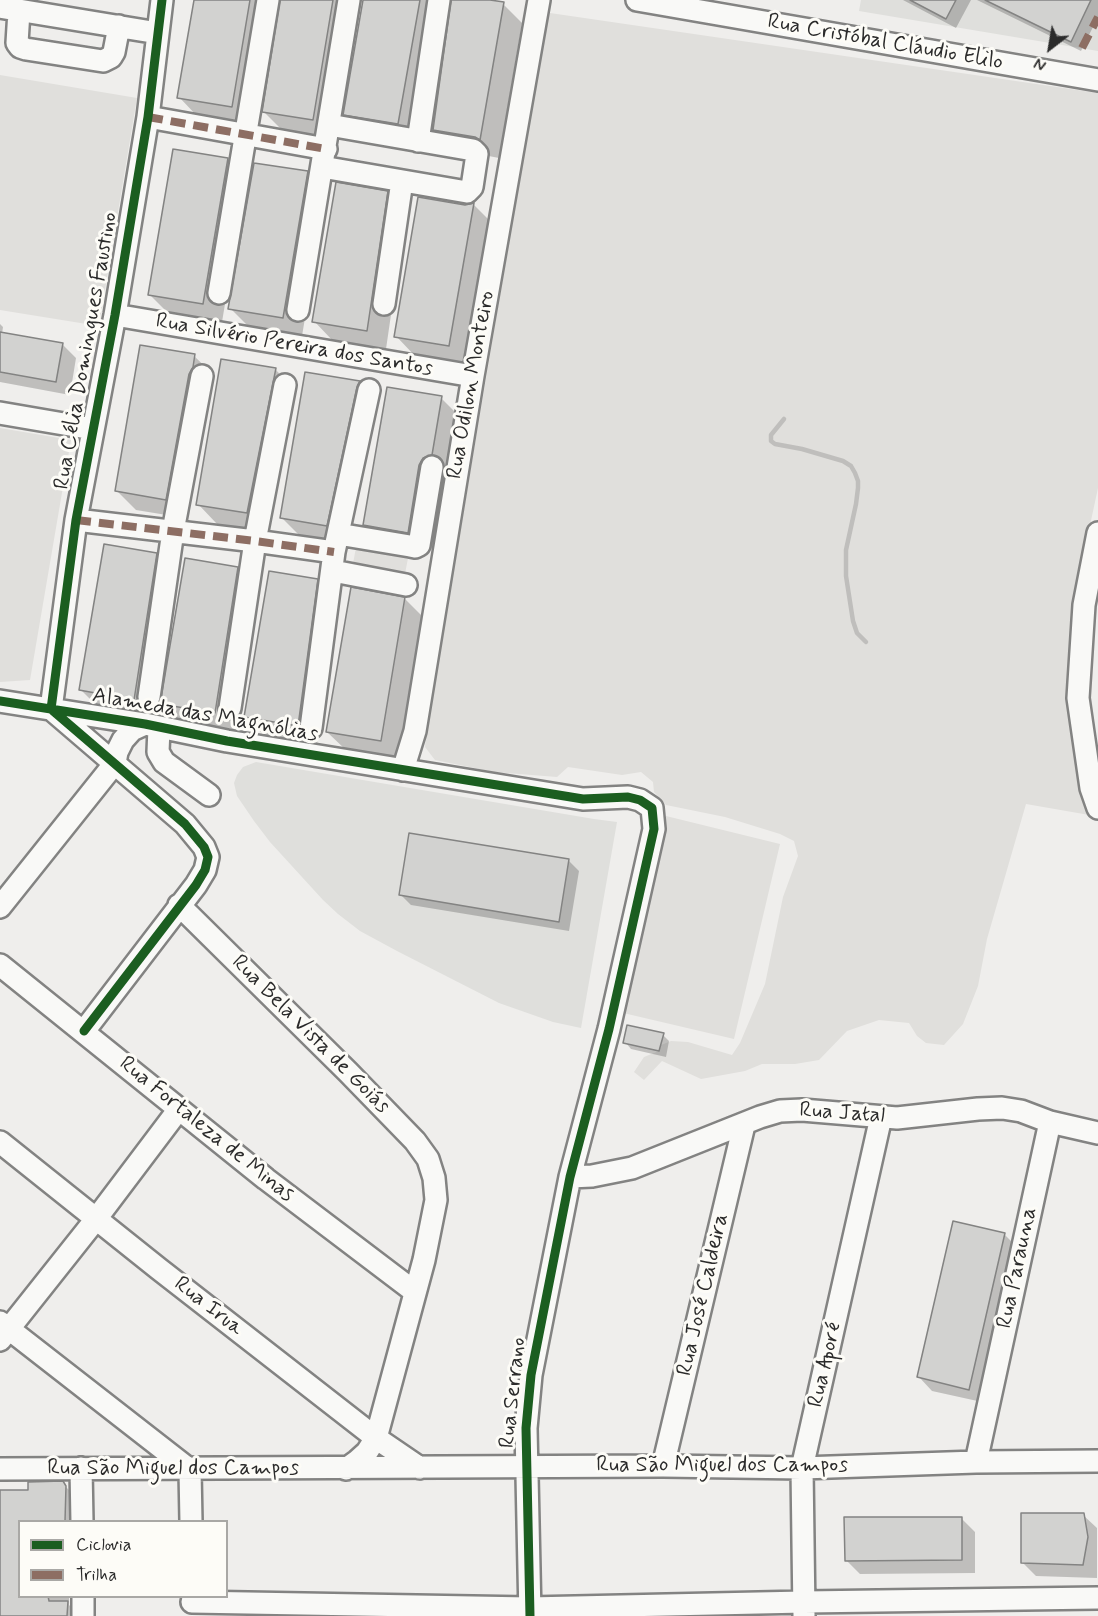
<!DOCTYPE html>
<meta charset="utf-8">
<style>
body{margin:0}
#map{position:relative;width:1098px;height:1616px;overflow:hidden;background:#efeeec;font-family:Mynerve,sans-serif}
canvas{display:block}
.legend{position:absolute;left:18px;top:1520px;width:210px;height:78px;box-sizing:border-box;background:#fdfcf7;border:2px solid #a9a8a5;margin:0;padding:8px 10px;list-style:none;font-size:18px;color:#2b2b2b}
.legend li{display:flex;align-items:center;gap:12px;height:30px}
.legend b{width:30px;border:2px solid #a9a8a5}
.north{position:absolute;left:1020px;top:18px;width:60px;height:60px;-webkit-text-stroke:4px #fdfcf7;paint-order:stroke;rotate:211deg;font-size:16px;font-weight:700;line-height:24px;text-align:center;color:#2b2b2b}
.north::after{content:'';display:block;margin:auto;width:21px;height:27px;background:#2b2b2b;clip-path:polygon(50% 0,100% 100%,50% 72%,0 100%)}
</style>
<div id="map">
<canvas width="1098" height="1616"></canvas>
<ul class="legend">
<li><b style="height:8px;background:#1b5e20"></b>Ciclovia</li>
<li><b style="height:8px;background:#8d6e63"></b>Trilha</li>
</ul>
<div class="north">N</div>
</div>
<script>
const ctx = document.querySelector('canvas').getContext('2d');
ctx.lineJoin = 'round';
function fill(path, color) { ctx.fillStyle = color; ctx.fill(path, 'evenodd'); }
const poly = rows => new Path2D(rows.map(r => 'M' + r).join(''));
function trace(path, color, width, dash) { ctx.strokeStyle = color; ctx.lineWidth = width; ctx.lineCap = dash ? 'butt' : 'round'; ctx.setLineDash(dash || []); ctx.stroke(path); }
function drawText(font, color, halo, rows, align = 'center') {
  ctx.font = font + ' Mynerve,sans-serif'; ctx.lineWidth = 6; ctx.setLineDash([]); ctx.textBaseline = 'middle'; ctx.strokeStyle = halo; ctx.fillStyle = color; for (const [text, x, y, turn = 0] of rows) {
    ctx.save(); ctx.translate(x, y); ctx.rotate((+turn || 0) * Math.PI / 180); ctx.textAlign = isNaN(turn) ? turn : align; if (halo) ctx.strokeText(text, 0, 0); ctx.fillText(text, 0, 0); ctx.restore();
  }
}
const built = poly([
 [861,0,1098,0,1098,51,859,11],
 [256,762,594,819,617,822,581,1028,553,1022,499,1003,397,951,360,931,338,914,323,900,270,842,254,821,237,796,234,783,237,775,243,767]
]);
const green = poly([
 [550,13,1098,93,1098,488,1081,567,1095,816,1026,804,987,939,978,986,963,1024,944,1045,926,1043,917,1036,909,1023,879,1020,847,1031,819,1060,795,1064,762,1064,745,1071,701,1079,662,1061,644,1080,634,1072,644,1057,659,1051,661,1045,671,1041,688,1042,732,1055,740,1043,765,984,783,897,798,856,794,841,780,834,725,817,666,805,654,792,653,782,641,772,622,775,568,767,557,777,494,772,435,760,425,747,428,713,446,616,547,16],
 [0,75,137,98,99,326,0,310],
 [0,428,71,440,30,680,0,682],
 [357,542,409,553,404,579,352,569],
 [666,816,780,844,734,1039,619,1012]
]);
const shadow = poly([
 [195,0,272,0,251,125,198,117,179,97],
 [282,0,355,0,332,139,283,131,264,112],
 [365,0,432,0,417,143,364,133,345,114],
 [453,0,480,0,503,4,522,23,499,158,453,149,434,130],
 [903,0,971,0,956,28],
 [977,0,1098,0,1098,17,1081,51],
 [227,159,246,178,222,322,169,314,149,294],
 [307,173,326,192,302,336,249,327,230,308],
 [387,193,406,212,386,349,333,341,314,321],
 [473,204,492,223,468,364,415,356,396,336,465,206],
 [0,324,3,327,2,334,62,344,76,358,70,395,0,382],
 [194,356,214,375,212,387,208,393,185,518,136,510,117,491],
 [275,369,294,389,266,532,217,524,198,504],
 [359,382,378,402,375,407,346,544,301,537,282,518],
 [441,398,460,417,450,474,442,477,438,485,427,551,384,544,365,525],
 [156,554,176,573,153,718,100,709,81,690],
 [238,568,257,587,234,732,181,723,162,703],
 [317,581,336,600,317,745,265,736,246,717],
 [352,589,405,599,424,618,400,760,347,751,327,732],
 [569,861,579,871,569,931,411,905,401,895],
 [663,1035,669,1041,666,1057,631,1049,625,1042],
 [1004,1234,1018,1248,982,1402,932,1391,919,1377],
 [62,1483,71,1492,73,1522,20,1522,20,1596,69,1596,69,1605,75,1611,75,1616,0,1616,0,1492,30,1492],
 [1083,1515,1097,1528,1097,1578,1036,1576,1022,1562],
 [961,1518,975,1532,975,1573,860,1574,846,1560]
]);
const stream = poly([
 [784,419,771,435,771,441,775,444,802,449,843,461,851,466,855,473,858,481,858,488,856,504,846,550,846,576,853,621,857,633,866,642]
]);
const building = poly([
 [194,0,250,0,232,107,177,98,194,0],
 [280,0,333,0,313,120,262,112,280,0],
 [363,0,420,0,398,124,343,115,363,0],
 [451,0,490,0,504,2,480,140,475,137,433,130,451,0],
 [910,0,956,0,946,19,910,0],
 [985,0,1091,0,1071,42,985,0],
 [173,149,228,158,203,304,148,295,173,149],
 [254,163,308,171,283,318,228,309,254,163],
 [336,182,388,191,367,331,312,322,336,182],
 [418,197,465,205,474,203,449,346,394,337,418,197],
 [0,332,63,343,56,382,0,372,0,332],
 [140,345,195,354,193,367,189,374,166,500,115,491,140,345],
 [221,359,276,368,247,513,196,505,221,359],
 [305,372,360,381,357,387,327,526,280,518,305,372],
 [387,387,442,396,432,455,423,458,419,465,408,533,363,525,387,387],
 [104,544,157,553,134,700,79,690,104,544],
 [185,558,238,567,215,713,160,704,185,558],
 [269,571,318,579,298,726,244,717,269,571],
 [351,587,405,597,381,741,326,732,351,587],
 [409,833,569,859,559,922,399,895,409,833],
 [627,1025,664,1033,659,1051,623,1043,627,1025],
 [953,1221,1005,1233,969,1390,917,1377,953,1221],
 [63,1481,66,1486,65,1521,20,1521,20,1596,48,1596,49,1601,68,1601,67,1616,0,1616,0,1490,28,1490,28,1482,63,1481],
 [1021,1513,1084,1513,1088,1537,1083,1565,1021,1563,1021,1513],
 [844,1517,962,1517,962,1560,845,1561,844,1517]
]);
const minor = poly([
 [637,0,1098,80],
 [0,7,158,33],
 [19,11,17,43,20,47,26,49,103,61,111,57,114,52,119,26],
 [148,117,326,149],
 [418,141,439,0],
 [322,167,467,192,472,187,477,154,473,150,329,125],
 [219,293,268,0],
 [384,304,402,181],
 [298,310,349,0],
 [115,315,473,376],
 [0,413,93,429],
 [76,520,255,541,334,552],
 [1098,533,1084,605,1078,698,1091,788,1098,808],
 [338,534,410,546,415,547,419,545,432,467],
 [333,571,406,585],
 [149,697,173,531,202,376],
 [0,701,145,724,227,741,583,799,628,797,640,800,652,808,654,829,609,1029,570,1177,531,1375,526,1428,530,1616],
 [230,708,255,541,285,385],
 [159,728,158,752,164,762,209,795],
 [311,728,334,552,369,390],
 [403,770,415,731,473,376,539,0],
 [179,905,348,1072,415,1141,428,1159,434,1178,436,1200,424,1260,376,1438,367,1452,357,1461,346,1469],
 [0,907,115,763,117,752,123,740,132,730,145,724],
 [0,965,266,1179,415,1292],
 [84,1031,196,885,205,870,208,857,204,847,185,824,51,709,76,520,115,315,148,117,162,0],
 [0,1142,159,1269,376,1438,420,1468],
 [570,1177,592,1176,632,1168,760,1117,780,1111,802,1110,897,1118,978,1109,1002,1108,1021,1111,1050,1122],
 [0,1322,190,1470],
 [0,1340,96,1219,179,1109],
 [976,1462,1050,1122,1098,1133],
 [663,1466,744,1125],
 [81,1468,82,1522],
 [0,1469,663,1466,802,1468,976,1462,1098,1461],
 [190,1470,191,1522],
 [83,1596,83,1616],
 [192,1602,529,1608,804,1602,1098,1598],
 [804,1615,802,1468,881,1117]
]);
const quiet = poly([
 [1082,48,1098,17],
 [148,117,326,149],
 [76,520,255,541,334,552]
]);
const cycleway = poly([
 [0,701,145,724,227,741,583,799,628,797,640,800,652,808,654,829,609,1029,570,1177,531,1375,526,1428,530,1616],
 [84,1031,196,885,205,870,208,857,204,847,185,824,51,709,76,520,115,315,148,117,162,0]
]);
const streetNames = [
 ["Rua Cristóbal Cláudio Elilo",885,43,10],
 ["Rua Silvério Pereira dos Santos",294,346,10],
 ["Rua Célia Domingues Faustino",87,351,-80],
 ["Rua Odilon Monteiro",472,385,-80],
 ["Alameda das Magnólias",205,716,10],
 ["Rua Bela Vista de Goiás",310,1035,45],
 ["Rua Jatal",842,1114,4],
 ["Rua Fortaleza de Minas",206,1130,39],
 ["Rua Parauna",1018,1268,-78],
 ["Rua José Caldeira",704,1295,-77],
 ["Rua Irua",208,1307,38],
 ["Rua Aporé",826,1365,-77],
 ["Rua Serrano",514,1393,-84],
 ["Rua São Miguel dos Campos",722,1466],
 ["Rua São Miguel dos Campos",173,1469]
];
fill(built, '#dfdfdc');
fill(green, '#e0dfdc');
fill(shadow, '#0003');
trace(stream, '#bfbebc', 4.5);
fill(building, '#d2d2d0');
trace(building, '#838382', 1.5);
trace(minor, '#838382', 26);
trace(minor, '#f9f9f7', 21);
trace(quiet, '#8d6e63', 8, [15, 8]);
trace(cycleway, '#1b5e20', 9);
drawText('22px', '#2b2b2b', '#fdfcf7', streetNames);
</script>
